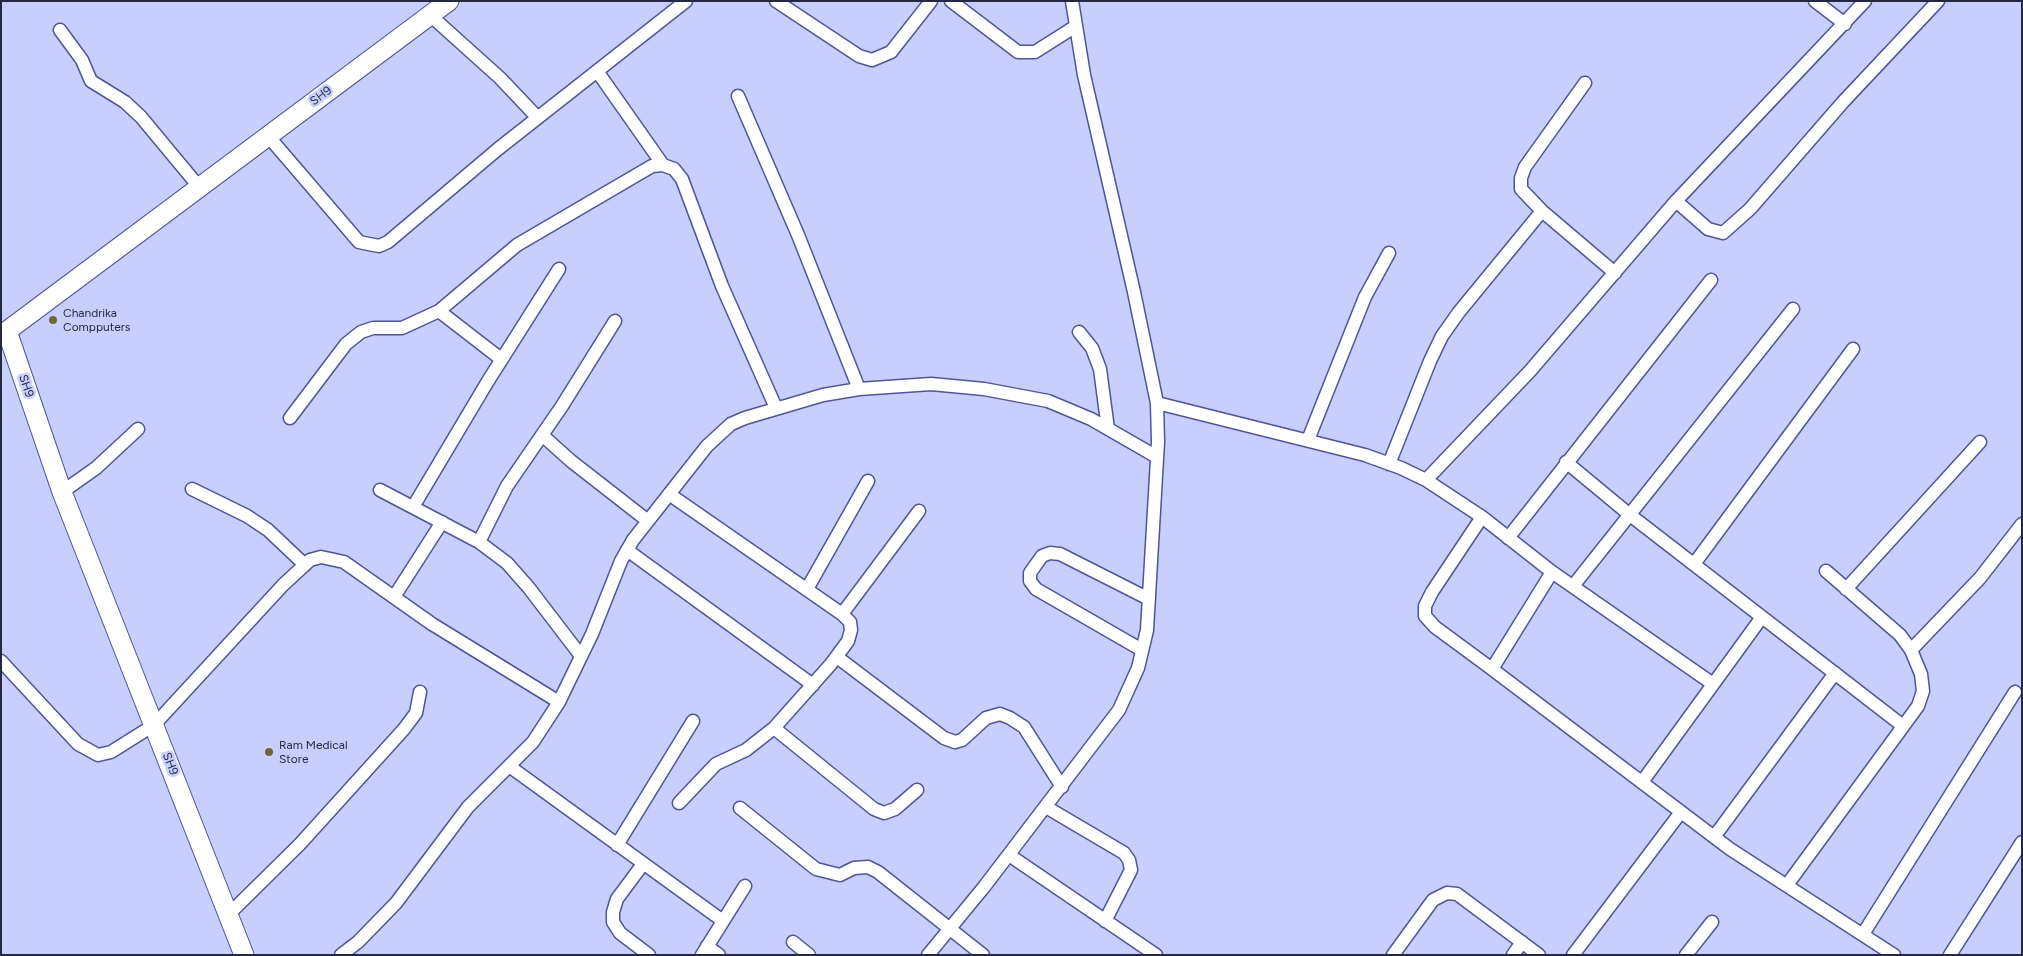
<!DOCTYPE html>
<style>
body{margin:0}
#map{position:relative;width:2023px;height:956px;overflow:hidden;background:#c8cffc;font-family:Figtree,sans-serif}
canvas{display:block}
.frame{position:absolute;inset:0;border:2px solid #252845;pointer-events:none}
</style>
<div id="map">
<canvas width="2023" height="956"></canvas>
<div class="frame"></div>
</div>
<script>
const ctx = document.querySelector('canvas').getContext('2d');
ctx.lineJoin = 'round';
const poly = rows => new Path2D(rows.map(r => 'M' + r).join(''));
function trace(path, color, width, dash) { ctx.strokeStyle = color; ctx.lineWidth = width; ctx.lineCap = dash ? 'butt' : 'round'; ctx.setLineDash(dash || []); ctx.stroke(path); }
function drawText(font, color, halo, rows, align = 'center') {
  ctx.font = font + ' Figtree,sans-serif'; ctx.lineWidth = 5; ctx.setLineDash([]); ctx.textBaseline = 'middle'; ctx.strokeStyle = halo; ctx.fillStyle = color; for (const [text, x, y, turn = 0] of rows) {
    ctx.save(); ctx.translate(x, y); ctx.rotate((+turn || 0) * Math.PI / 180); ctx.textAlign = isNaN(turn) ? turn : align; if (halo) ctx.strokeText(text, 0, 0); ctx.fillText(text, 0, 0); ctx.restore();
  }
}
const street = poly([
 [776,1,859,56,872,60,891,52,931,1],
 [951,1,1018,52,1035,52,1076,26],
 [1815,1,1845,24],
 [430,15,500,78,537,117],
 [60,30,82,60,91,81,125,102,141,117,200,188],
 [597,71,663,165],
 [1585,83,1525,167,1521,178,1521,189,1542,211,1615,273],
 [738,96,798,235,859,389],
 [268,136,359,242,379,246,388,242,498,149,686,1],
 [1676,201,1708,229,1723,233,1750,209,1843,102,1938,1],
 [439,311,501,359],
 [1079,332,1092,348,1100,369,1108,429],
 [1157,403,1365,455,1401,468,1426,480,1482,517,1552,572,1492,669,1730,849,1894,955],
 [290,418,346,344,361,332,373,328,402,328,439,311,517,245,652,166,663,165,674,169,682,179,722,286,776,408],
 [542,435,571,461,648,521],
 [1308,440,1365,297,1389,253],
 [1566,462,1630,515,1903,726],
 [1389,464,1430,361,1442,336,1459,312,1542,211],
 [1426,480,1530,371,1676,201,1865,1],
 [192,489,247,516,268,530,305,565],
 [380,490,479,542,507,563,529,588,581,656],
 [62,492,96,468,138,429],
 [669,494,842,614,850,622,851,630,848,641,831,664,774,728,746,750,716,764,679,803],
 [413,507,488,381,559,269],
 [1482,517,1432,592,1425,606,1425,616,1435,627,1492,669],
 [1508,538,1711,280],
 [479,542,507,486,562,406,615,321],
 [627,550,813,685],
 [1694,564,1853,349],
 [1552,572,1713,684],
 [1573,586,1793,309],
 [807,589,868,481],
 [1846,589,1980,442],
 [394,597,442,522],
 [842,614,919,511],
 [1142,650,1036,589,1030,581,1030,573,1042,556,1050,553,1060,554,1149,599],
 [1911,650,1980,578,2022,524],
 [837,657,944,738,955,742,962,740,986,718,1000,714,1010,718,1024,727,1062,787],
 [1,661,78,744,98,755,111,752,154,725,283,585,310,560,321,557,344,562,432,624,559,702],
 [774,728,874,809,884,813,895,809,917,790],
 [509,766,723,921],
 [1642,782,1762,617],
 [1046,807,1124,853,1129,860,1131,870,1105,921],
 [740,808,816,869,840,875,854,868,868,867,878,872,983,955],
 [1714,837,1835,673],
 [617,845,693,721],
 [1009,855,1156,955],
 [643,864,617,899,613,912,613,922,620,933,649,955],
 [1787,885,1918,706,1923,691,1921,674,1911,650,1900,635,1826,571],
 [229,914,300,844,404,729,416,713,420,692],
 [1863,934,2015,692],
 [793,942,809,955],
 [707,946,719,955],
 [341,955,358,942,396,903,468,807,533,742,559,702,592,634,621,561,633,540,707,446,731,424,745,418,823,395,859,389,931,384,984,389,1048,401,1091,419,1157,457],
 [702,955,745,886],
 [928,955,984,887,1119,710,1138,668,1147,630,1158,442,1157,403,1134,292,1084,75,1072,1],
 [1393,955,1433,900,1447,893,1457,894,1539,955],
 [1513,955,1522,942],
 [1573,955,1681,812],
 [1686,955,1712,922],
 [1950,955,2022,842]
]);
const primary = poly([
 [244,955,62,492,7,331,449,1]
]);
const markers = [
 [53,320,5,"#726734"],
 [269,752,5,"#726734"]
];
const streetNames = [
 ["SH9",321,96,-37],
 ["SH9",26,386,71],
 ["SH9",170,764,68]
];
const poiNames = [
 ["Chandrika",63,313],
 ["Compputers",63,327],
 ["Ram Medical",279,745],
 ["Store",279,759]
];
trace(street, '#505597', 15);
trace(primary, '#505597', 21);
trace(street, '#fff', 12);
trace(primary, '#fff', 19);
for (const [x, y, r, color] of markers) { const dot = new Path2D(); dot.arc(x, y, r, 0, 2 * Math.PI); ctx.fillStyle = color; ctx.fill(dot); trace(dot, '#c8cffc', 2); }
drawText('12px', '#252845', '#c8cffc', streetNames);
drawText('12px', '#252845', '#c8cffc', poiNames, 'left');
</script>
